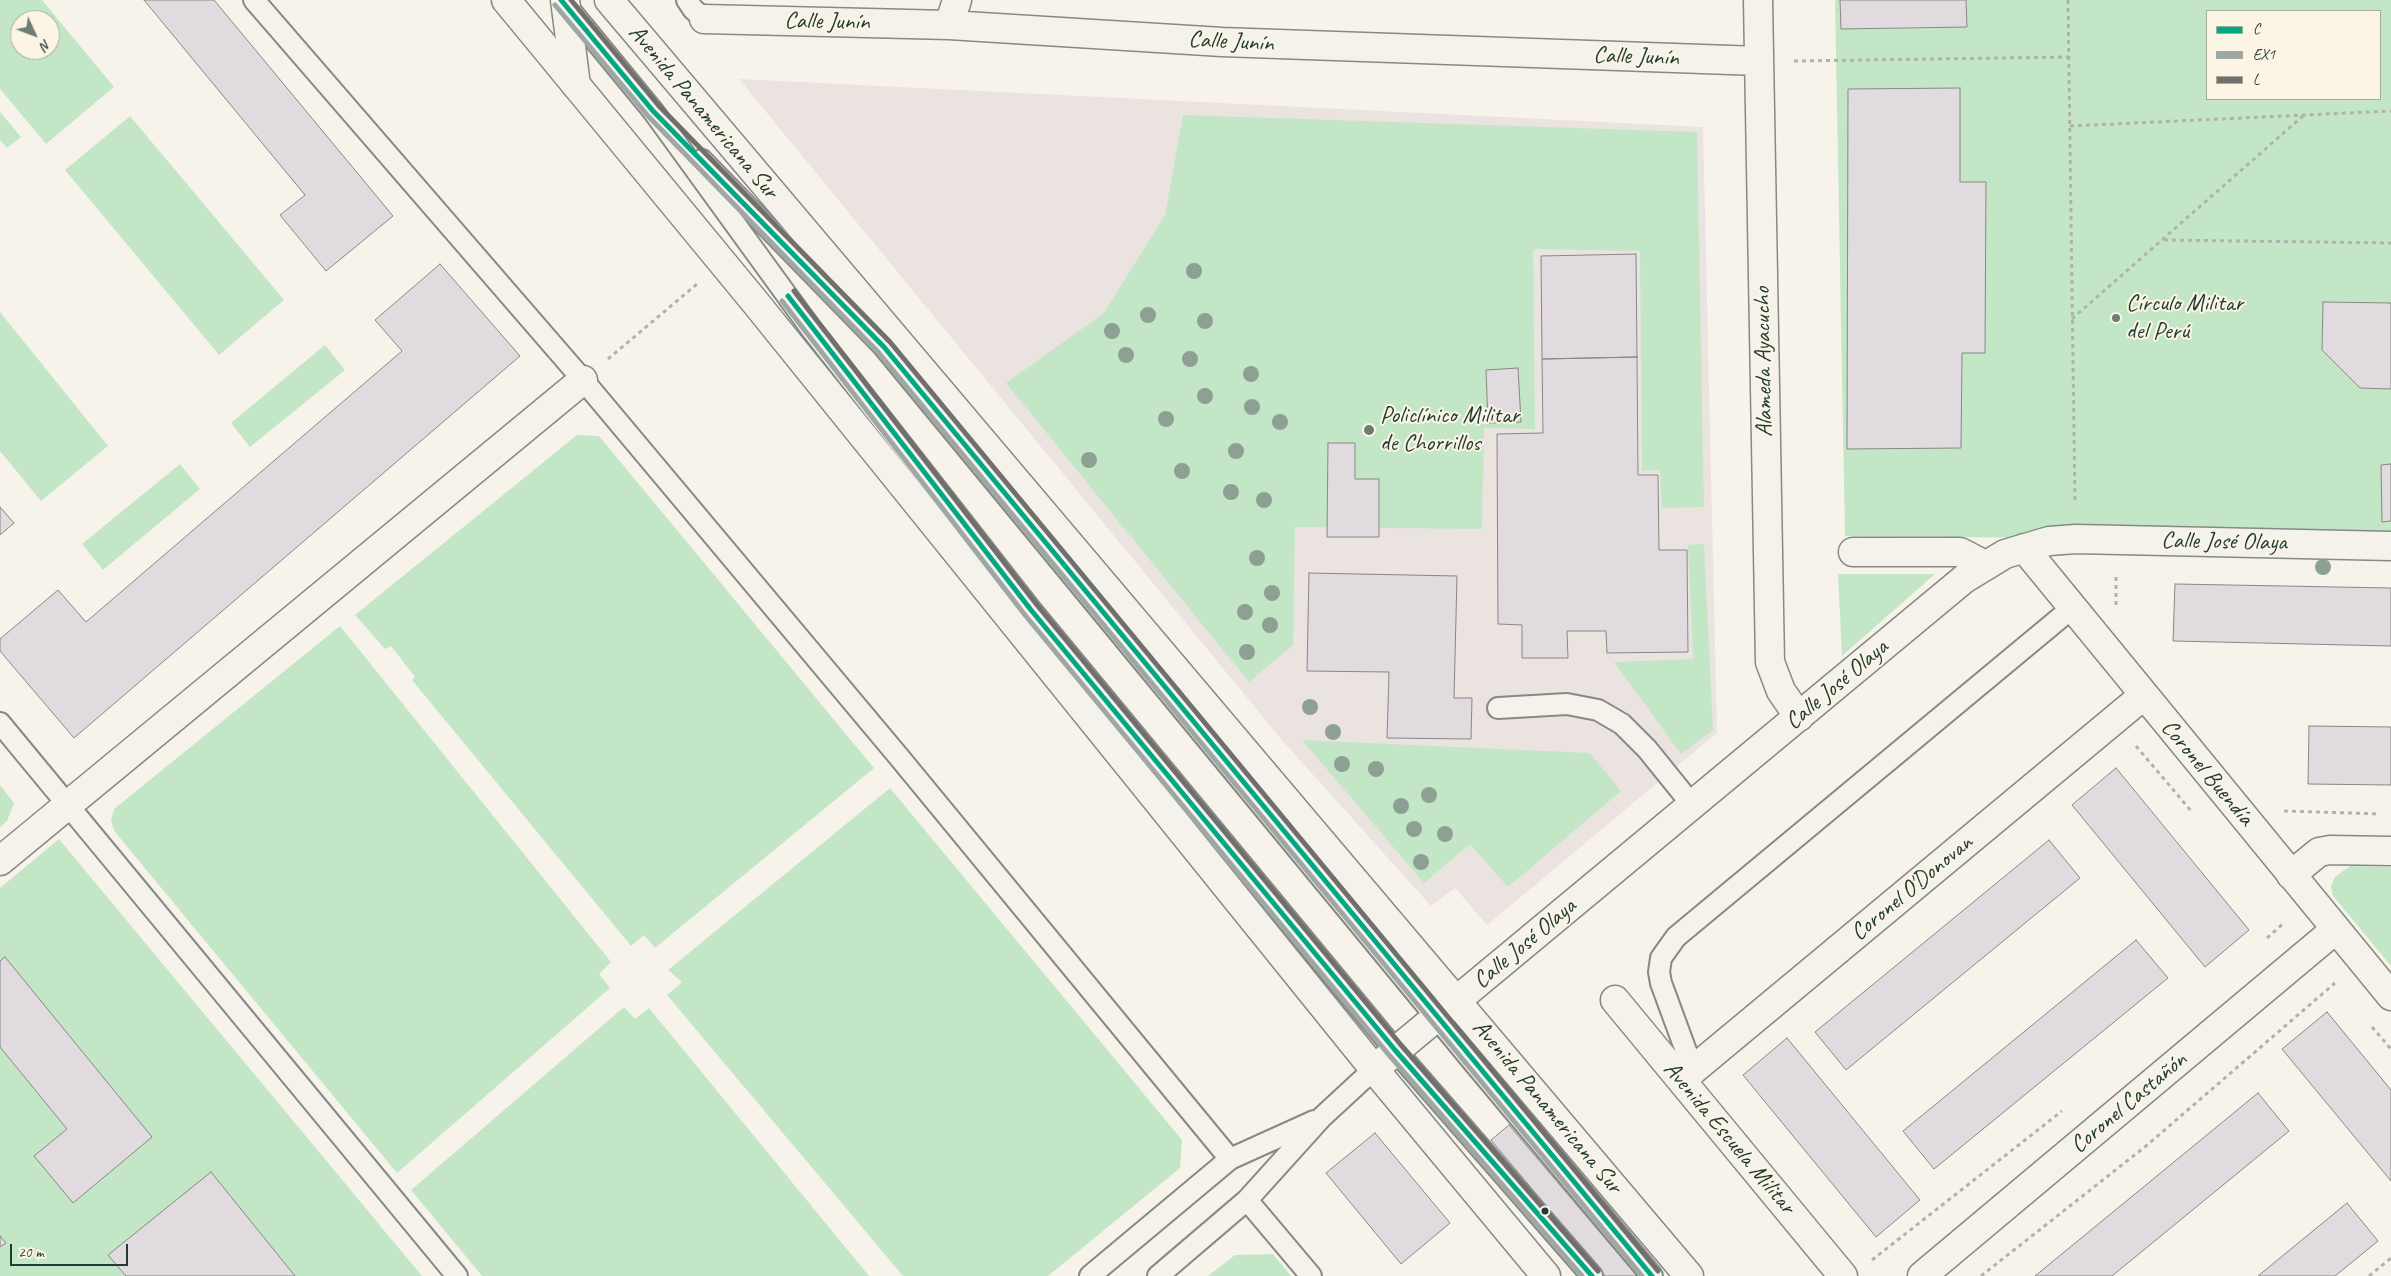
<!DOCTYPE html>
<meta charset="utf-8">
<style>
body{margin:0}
#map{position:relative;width:2391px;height:1276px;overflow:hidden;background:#f7f3ea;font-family:Caveat,sans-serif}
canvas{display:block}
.legend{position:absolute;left:2206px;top:10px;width:175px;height:90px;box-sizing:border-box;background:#fcf5e5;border:1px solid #a4ab9e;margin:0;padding:6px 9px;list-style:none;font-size:15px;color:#1f3d34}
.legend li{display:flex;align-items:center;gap:10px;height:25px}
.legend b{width:25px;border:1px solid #a4ab9e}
.north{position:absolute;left:10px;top:10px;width:50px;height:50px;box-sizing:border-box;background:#fcf5e5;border:1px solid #a4ab9e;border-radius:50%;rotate:133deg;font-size:14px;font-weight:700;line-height:20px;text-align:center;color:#1f3d34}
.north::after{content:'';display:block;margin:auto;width:18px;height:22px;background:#6b7d74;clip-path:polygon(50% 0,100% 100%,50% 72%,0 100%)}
.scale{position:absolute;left:10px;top:1244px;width:118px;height:22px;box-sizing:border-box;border:2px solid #1f3d34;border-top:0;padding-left:6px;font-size:15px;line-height:18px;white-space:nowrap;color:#1f3d34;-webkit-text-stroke:4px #fcf5e5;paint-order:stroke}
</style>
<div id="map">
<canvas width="2391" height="1276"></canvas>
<ul class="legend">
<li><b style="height:6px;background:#00a884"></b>C</li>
<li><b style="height:6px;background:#9ea7a4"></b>EX1</li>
<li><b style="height:6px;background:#706f6d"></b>L</li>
</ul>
<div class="north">N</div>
<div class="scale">20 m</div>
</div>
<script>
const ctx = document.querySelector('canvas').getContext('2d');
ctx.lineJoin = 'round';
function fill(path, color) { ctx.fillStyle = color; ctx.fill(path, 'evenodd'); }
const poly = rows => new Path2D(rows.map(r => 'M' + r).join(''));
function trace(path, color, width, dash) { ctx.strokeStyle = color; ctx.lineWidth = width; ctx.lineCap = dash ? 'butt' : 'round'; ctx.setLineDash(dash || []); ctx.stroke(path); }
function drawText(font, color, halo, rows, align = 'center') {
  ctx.font = font + ' Caveat,sans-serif'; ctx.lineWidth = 4; ctx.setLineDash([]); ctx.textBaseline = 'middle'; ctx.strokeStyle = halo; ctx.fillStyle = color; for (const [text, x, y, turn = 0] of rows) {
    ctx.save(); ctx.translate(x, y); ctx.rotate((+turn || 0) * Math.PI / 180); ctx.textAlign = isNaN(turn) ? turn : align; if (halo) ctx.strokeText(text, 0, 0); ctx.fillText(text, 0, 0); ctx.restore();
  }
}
const built = poly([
 [739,79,1703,127,1717,733,1487,925,1455,888,1431,906,1281,739]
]);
const green = poly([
 [0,0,42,0,114,87,46,144,0,89],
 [20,20,50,20,50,50,20,50],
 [1835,0,2391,0,2391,541,1845,536],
 [2207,11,2380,11,2380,99,2207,99],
 [0,112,21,137,7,148,0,140],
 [1183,115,1697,132,1704,507,1662,508,1660,470,1642,471,1640,251,1533,249,1535,429,1484,428,1482,529,1295,527,1293,645,1249,682,1006,383,1104,313,1165,215],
 [130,116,284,300,219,355,65,170],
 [0,312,108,446,41,501,0,451],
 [325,345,345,370,250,447,231,423],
 [577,435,599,436,874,768,655,948,644,935,631,946,412,680,415,677,391,646,385,649,355,615],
 [180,464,200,489,103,570,82,544],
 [1704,544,1713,730,1681,754,1614,662,1693,659,1688,545],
 [1838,574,1935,574,1842,656],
 [340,626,611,962,599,974,610,988,397,1173,115,832,111,821,114,809],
 [1302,740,1590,753,1621,791,1508,887,1470,844,1424,883],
 [0,785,14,803,7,821,0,827],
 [890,788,1182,1140,1180,1168,1048,1276,903,1276,667,995,682,982,668,970],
 [59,839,422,1276,0,1276,0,888],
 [2350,866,2391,867,2391,966,2333,896,2331,886,2335,877],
 [624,1007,635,1019,649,1008,869,1276,482,1276,411,1190],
 [1273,1254,1291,1276,1208,1276,1235,1255]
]);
const building = poly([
 [144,0,214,0,393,216,326,271,280,215,305,195,144,0],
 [1840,0,1966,0,1967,27,1841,29,1840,0],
 [1960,88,1960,182,1986,182,1985,353,1962,353,1961,448,1847,449,1848,89,1960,88],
 [1636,254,1637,357,1542,359,1541,256,1636,254],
 [440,264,520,356,74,738,0,651,0,639,58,590,86,622,402,351,375,320,440,264],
 [2323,302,2391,303,2391,389,2360,388,2322,350,2323,302],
 [1637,357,1638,475,1658,475,1659,550,1687,550,1688,652,1607,653,1606,631,1567,631,1568,658,1522,658,1522,625,1498,624,1497,434,1543,433,1542,359,1637,357],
 [1518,368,1521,422,1488,423,1486,370,1518,368],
 [1328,443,1355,443,1355,479,1379,479,1379,537,1327,537,1328,443],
 [2391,464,2391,521,2382,522,2381,465,2391,464],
 [0,507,14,523,0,535,0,507],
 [1309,573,1457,576,1454,698,1472,698,1471,739,1387,738,1389,672,1307,671,1309,573],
 [2175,584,2391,588,2391,646,2173,641,2175,584],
 [2309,726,2391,727,2391,785,2308,784,2309,726],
 [2116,768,2249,930,2205,967,2072,805,2116,768],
 [2049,840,2080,878,1846,1070,1815,1032,2049,840],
 [2136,940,2168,978,1934,1169,1903,1131,2136,940],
 [5,957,152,1137,73,1203,34,1156,67,1129,0,1047,0,961,5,957],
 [2327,1012,2391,1090,2391,1181,2282,1049,2327,1012],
 [1787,1038,1920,1200,1876,1237,1743,1075,1787,1038],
 [2258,1093,2289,1131,2112,1276,2035,1276,2258,1093],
 [1509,1125,1637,1276,1605,1276,1491,1140,1509,1125],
 [1375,1133,1450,1223,1401,1264,1326,1173,1375,1133],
 [211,1172,295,1276,126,1276,108,1255,211,1172],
 [2347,1203,2378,1241,2335,1276,2258,1276,2347,1203],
 [0,1236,6,1243,0,1247,0,1236]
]);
const path = poly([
 [2068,0,2075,504],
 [1794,61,2069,57],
 [2070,126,2391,111],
 [2164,240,2391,243],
 [2072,319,2304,115],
 [608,359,697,284],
 [2116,605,2116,573],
 [2136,746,2192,812],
 [2284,811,2380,814],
 [2267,938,2285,922],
 [2372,1027,2391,1049],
 [1872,1260,2062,1111],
 [1981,1276,2146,1146,2335,983],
 [2369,1276,2391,1258]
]);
const service = poly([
 [254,0,583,380,899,757,1230,1159],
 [687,0,693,9,704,19],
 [565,4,653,111,812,330,1031,610,1395,1050,1592,1276],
 [702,160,884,347,1474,1063,1652,1276],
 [1498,708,1567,704,1598,710,1622,724,1647,749,1693,806],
 [0,723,457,1276],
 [1693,1070,1661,983,1659,972,1661,958,1676,937,2072,608],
 [1247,1200,1311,1276],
 [1090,1276,1230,1159,1314,1121],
 [1158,1276,1247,1200,1321,1118,1374,1069]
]);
const minor = poly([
 [1758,0,1770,662,1781,691,1799,717],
 [704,19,949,25,1222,42,1759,61],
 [949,25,957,0],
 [2024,548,2391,996],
 [1853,552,1960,552,1985,565],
 [0,861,583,380],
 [2291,875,2319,852,2330,850,2391,851],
 [1615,1000,1843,1276],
 [1374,1069,1964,579,2005,554,2049,541,2076,539,2391,546],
 [1682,1081,1693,1070,2143,696],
 [1922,1276,2336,929]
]);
const secondary = poly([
 [565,0,576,85]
]);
const primary = poly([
 [506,0,755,302,1374,1069,1546,1276],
 [609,0,1689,1276]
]);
const bus1 = poly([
 [561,0,653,111,884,347,1652,1276],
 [788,296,1031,610,1395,1050,1592,1276]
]);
const bus2 = poly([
 [555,5,648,116,878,352,1642,1276],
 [782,301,1025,615,1389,1055,1582,1276]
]);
const bus3 = poly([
 [571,0,659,106,890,342,1658,1271],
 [794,291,1037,605,1401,1045,1598,1271]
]);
const trees = [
 [1194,271],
 [1148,315],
 [1205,321],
 [1112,331],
 [1126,355],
 [1190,359],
 [1251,374],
 [1205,396],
 [1252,407],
 [1166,419],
 [1280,422],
 [1236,451],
 [1089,460],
 [1182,471],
 [1231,492],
 [1264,500],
 [1257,558],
 [2323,567],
 [1272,593],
 [1245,612],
 [1270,625],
 [1247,652],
 [1310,707],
 [1333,732],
 [1342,764],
 [1376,769],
 [1429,795],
 [1401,806],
 [1414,829],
 [1445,834],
 [1421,862]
];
const markers = [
 [2116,318,5,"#6b7d74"],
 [1369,430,6,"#6b7d74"],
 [1545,1211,4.5,"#1f3d34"]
];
const streetNames = [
 ["Calle Junín",827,22,1],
 ["Calle Junín",1231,42,3],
 ["Calle Junín",1636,57,2],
 ["Avenida Panamericana Sur",703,112,50],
 ["Alameda Ayacucho",1764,362,-91],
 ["Calle José Olaya",2224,542,1],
 ["Calle José Olaya",1837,685,-40],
 ["Coronel Buendía",2207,773,50],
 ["Coronel O'Donovan",1912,888,-40],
 ["Calle José Olaya",1525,944,-40],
 ["Coronel Castañón",2129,1103,-40],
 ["Avenida Panamericana Sur",1547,1107,50],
 ["Avenida Escuela Militar",1729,1138,50]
];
const poiNames = [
 ["Círculo Militar",2126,304],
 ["del Perú",2126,332],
 ["Policlínico Militar",1380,416],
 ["de Chorrillos",1380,444]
];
fill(built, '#ebe3e0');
fill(green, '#c3e7c6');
fill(building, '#e1dadf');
trace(building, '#868984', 1);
trace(service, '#868984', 24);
trace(minor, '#868984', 31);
trace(secondary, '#868984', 31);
trace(primary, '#868984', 31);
trace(path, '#b0b2ad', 3, [4, 4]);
trace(service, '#f5f2ec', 20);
trace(minor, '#f5f2ec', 28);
trace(secondary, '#f5f2ec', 28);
trace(primary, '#f5f2ec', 28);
trace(bus1, '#00a884', 5);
trace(bus2, '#9ea7a4', 5);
trace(bus3, '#706f6d', 5);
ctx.fillStyle = '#8da093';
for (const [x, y] of trees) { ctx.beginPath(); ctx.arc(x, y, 8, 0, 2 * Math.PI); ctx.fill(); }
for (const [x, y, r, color] of markers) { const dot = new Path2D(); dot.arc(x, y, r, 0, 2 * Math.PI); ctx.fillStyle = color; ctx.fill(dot); trace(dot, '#fcf5e5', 2); }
drawText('24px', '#1f3d34', '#fcf5e5', streetNames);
drawText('24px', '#1f3d34', '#fcf5e5', poiNames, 'left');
</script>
